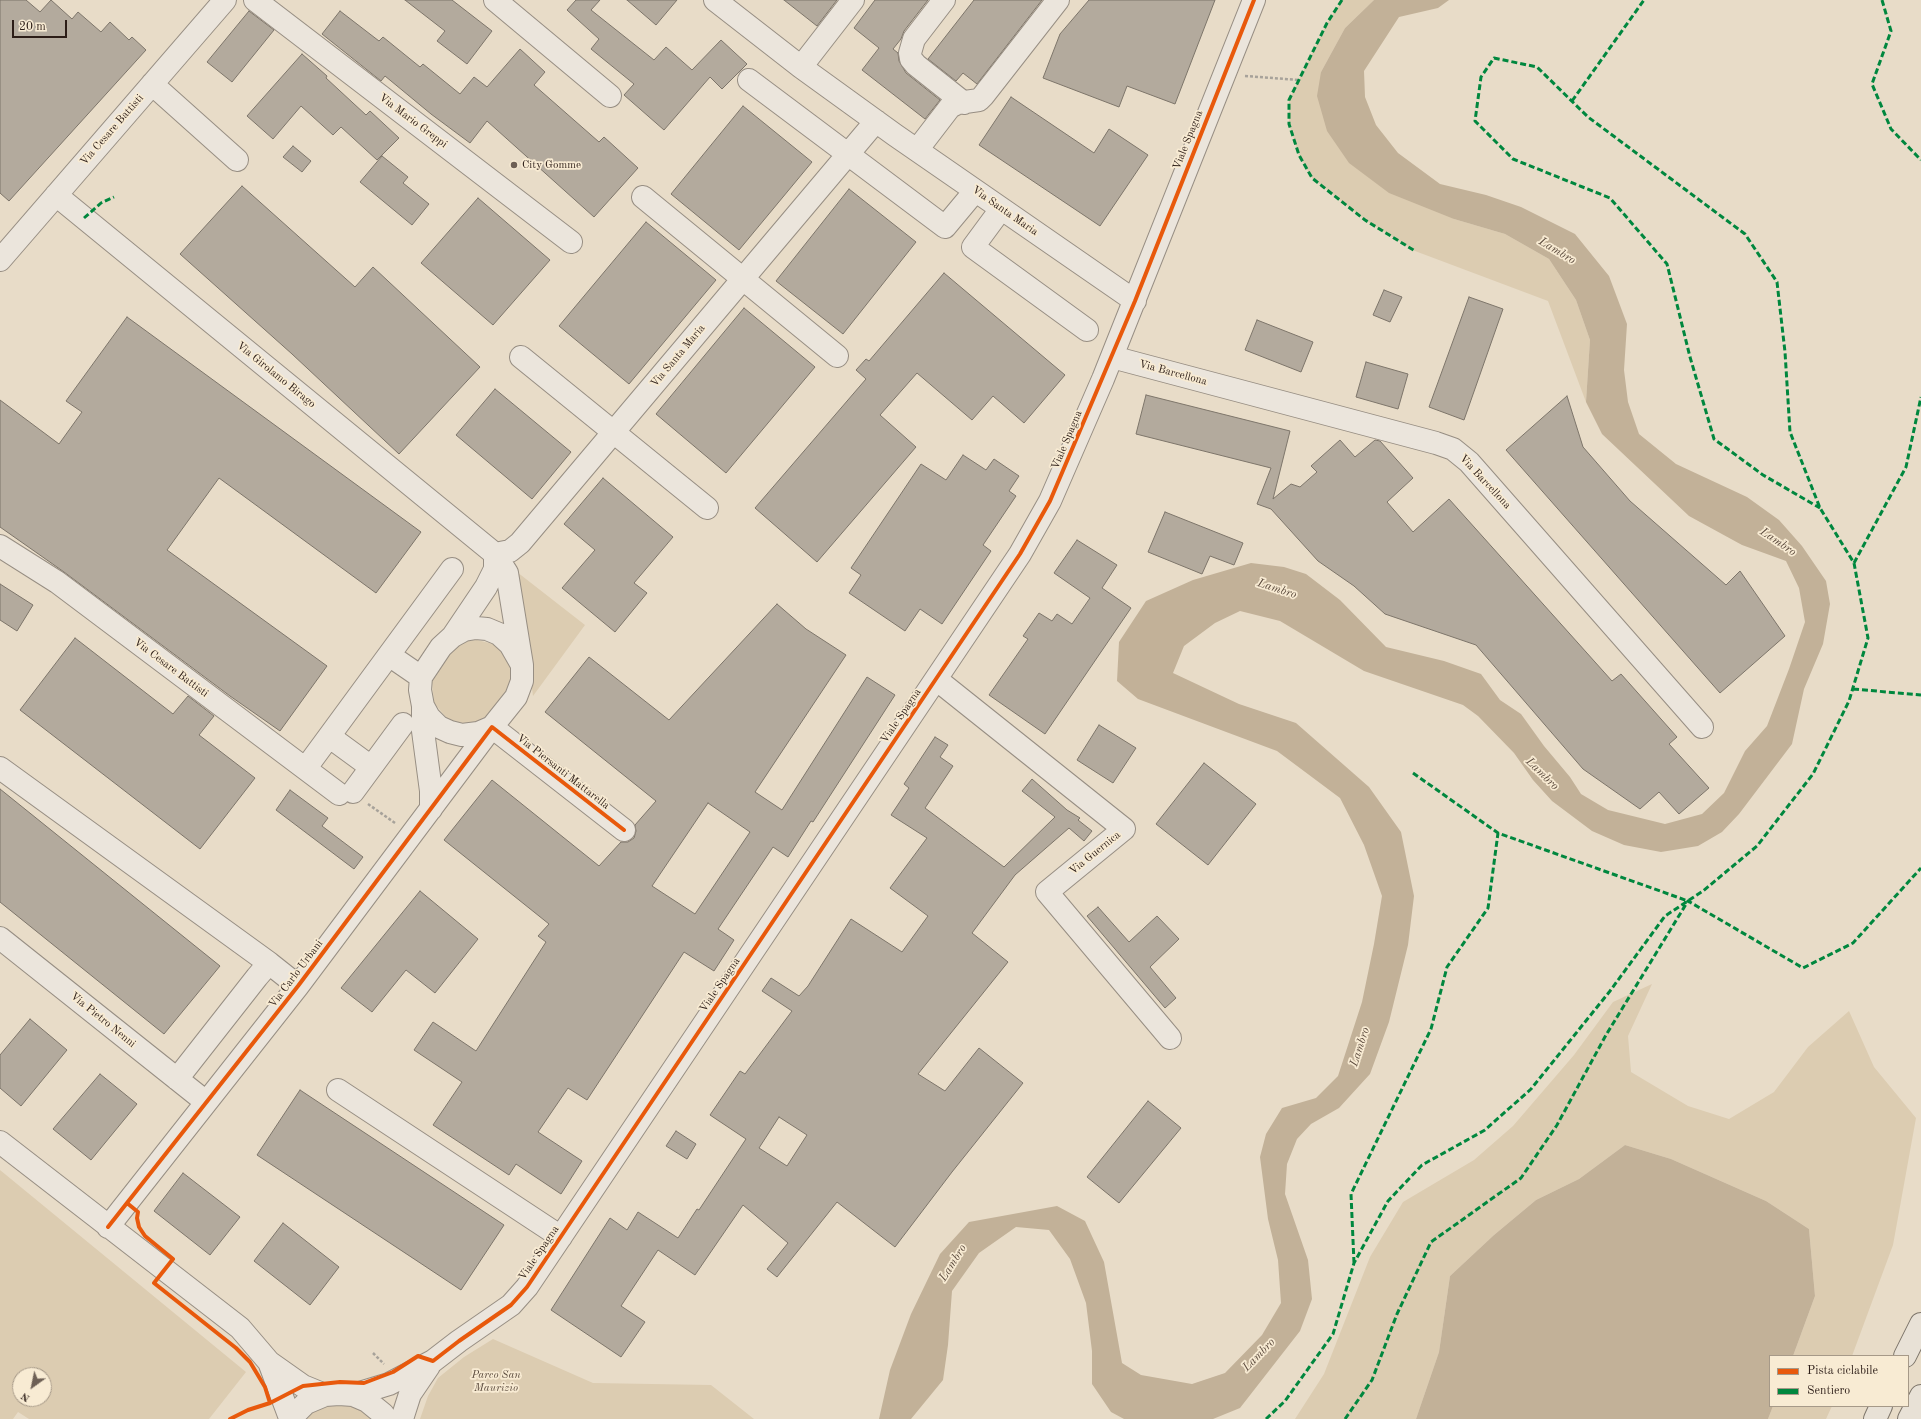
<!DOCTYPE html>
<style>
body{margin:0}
#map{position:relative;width:1921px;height:1419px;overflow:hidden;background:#e8dcc8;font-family:"Old Standard TT",serif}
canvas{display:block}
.legend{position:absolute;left:1769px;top:1355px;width:140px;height:52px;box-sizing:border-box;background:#f8ebd3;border:1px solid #a69988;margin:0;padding:5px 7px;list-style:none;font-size:12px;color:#2c1d17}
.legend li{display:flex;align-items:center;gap:8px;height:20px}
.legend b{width:20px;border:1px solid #a69988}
.north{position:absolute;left:12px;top:1367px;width:40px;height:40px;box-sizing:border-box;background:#f8ebd3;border:1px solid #a69988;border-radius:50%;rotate:213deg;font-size:11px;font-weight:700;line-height:16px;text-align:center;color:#2c1d17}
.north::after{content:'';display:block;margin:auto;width:14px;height:18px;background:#6e6055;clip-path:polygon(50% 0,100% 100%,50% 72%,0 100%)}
.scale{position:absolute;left:12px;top:20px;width:55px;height:18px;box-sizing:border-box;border:2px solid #2c1d17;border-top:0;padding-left:5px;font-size:12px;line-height:14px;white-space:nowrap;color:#2c1d17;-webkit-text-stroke:3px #f8ebd3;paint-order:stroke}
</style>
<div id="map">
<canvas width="1921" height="1419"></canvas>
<ul class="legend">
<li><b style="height:5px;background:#e8590c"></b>Pista ciclabile</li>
<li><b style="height:5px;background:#00873e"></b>Sentiero</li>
</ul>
<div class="north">N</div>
<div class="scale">20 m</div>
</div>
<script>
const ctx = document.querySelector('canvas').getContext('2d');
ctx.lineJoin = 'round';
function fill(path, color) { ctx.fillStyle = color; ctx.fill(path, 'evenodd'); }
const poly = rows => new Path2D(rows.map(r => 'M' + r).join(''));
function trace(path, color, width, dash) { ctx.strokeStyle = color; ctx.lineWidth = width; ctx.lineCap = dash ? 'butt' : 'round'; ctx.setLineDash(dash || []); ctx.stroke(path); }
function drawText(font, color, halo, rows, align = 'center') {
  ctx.font = font + ' "Old Standard TT",serif'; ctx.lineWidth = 3.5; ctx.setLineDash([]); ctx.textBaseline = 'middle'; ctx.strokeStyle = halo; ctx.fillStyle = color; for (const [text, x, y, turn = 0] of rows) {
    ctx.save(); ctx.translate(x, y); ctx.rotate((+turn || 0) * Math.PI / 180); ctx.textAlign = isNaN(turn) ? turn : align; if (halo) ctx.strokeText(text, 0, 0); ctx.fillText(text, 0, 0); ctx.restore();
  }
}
const green = poly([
 [1342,0,1374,0,1345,28,1321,72,1454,219,1505,234,1549,259,1576,300,1590,340,1586,402,1548,301,1415,251,1365,220,1312,178,1299,155,1289,124,1289,100,1327,23],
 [517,572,585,625,533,696],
 [477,640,493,644,501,651,511,668,511,679,506,692,486,718,473,724,454,722,446,717,434,703,432,681,450,654,459,645,467,641],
 [1652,984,1628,1036,1631,1072,1688,1106,1729,1119,1774,1092,1808,1047,1849,1011,1874,1067,1916,1118,1893,1245,1852,1356,1793,1356,1815,1296,1809,1229,1766,1201,1671,1159,1625,1145,1579,1179,1536,1200,1494,1235,1450,1276,1439,1352,1416,1419,1295,1419,1324,1374,1370,1257,1403,1202,1474,1160,1513,1126,1574,1055,1613,1002],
 [0,1170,246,1372,209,1419,29,1419,18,1412,13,1419,0,1419],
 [20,1375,44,1375,44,1399,20,1399],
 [493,1339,593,1383,711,1385,754,1419,420,1419,428,1396,438,1378,464,1357],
 [331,1404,348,1405,364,1411,374,1419,303,1419,314,1410],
 [1773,1406,1832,1406,1826,1419,1768,1419]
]);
const water = poly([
 [1374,0,1449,0,1438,8,1399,17,1364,71,1365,97,1376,125,1398,153,1440,184,1486,195,1521,207,1575,234,1609,276,1627,324,1624,370,1628,402,1639,434,1676,464,1747,497,1779,520,1802,546,1826,581,1830,604,1823,644,1804,689,1792,744,1739,814,1722,832,1698,846,1661,852,1624,845,1592,831,1552,801,1533,780,1514,753,1478,716,1463,705,1364,671,1280,621,1240,611,1215,623,1184,646,1173,673,1239,704,1296,723,1369,787,1401,832,1414,896,1408,945,1389,1022,1370,1074,1339,1108,1311,1124,1297,1139,1287,1164,1285,1194,1308,1260,1312,1299,1300,1331,1240,1408,1213,1419,1124,1419,1111,1412,1092,1384,1092,1351,1086,1303,1070,1259,1049,1230,1016,1227,979,1253,952,1291,948,1345,943,1380,911,1419,879,1419,890,1370,911,1314,940,1254,969,1222,1057,1206,1085,1221,1104,1262,1122,1363,1141,1375,1192,1384,1225,1373,1262,1335,1281,1303,1278,1260,1268,1219,1260,1157,1266,1134,1282,1108,1316,1098,1338,1076,1362,1002,1374,944,1382,896,1364,845,1340,798,1277,751,1138,699,1117,681,1119,642,1146,601,1193,580,1251,563,1284,567,1306,574,1340,600,1386,647,1444,661,1481,674,1500,700,1521,714,1544,746,1570,777,1581,794,1608,810,1665,824,1702,814,1724,793,1745,751,1767,726,1789,669,1805,622,1799,588,1786,561,1742,545,1689,516,1602,434,1586,402,1590,340,1576,300,1549,259,1505,234,1454,219,1389,193,1349,163,1327,131,1317,96,1321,72,1345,28],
 [1625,1145,1671,1159,1766,1201,1809,1229,1815,1296,1793,1356,1770,1356,1770,1406,1773,1406,1768,1419,1416,1419,1439,1352,1450,1276,1494,1235,1536,1200,1579,1179]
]);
const building = poly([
 [0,0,26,0,40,12,51,0,72,19,78,12,101,32,110,22,129,40,132,37,146,50,9,201,0,193,0,0],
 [405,0,452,0,492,31,467,64,437,41,445,31,405,0],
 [576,0,600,0,591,10,654,60,666,47,692,70,721,40,747,64,722,89,710,77,664,130,624,95,634,84,591,49,599,39,567,10,576,0],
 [627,0,677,0,656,25,627,0],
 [784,0,837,0,817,26,784,0],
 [875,0,928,0,904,31,901,39,893,49,898,53,899,61,906,73,940,100,925,119,862,70,879,48,854,28,875,0],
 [974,0,1042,0,977,84,963,73,956,81,928,59,974,0],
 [1089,0,1215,0,1175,104,1127,86,1119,107,1043,78,1060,34,1089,0],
 [249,11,274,30,232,82,207,62,249,11],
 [340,11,379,41,383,37,420,67,423,64,460,94,474,77,487,87,520,49,545,72,534,85,599,142,604,137,638,168,594,217,487,121,470,143,431,114,385,76,381,81,322,34,340,11],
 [302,54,327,76,326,78,366,115,370,111,399,138,377,160,341,127,333,135,301,106,273,139,247,116,302,54],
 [1011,97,1094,153,1109,129,1148,155,1100,226,979,145,1011,97],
 [743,106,812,162,739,250,671,194,743,106],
 [293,146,311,161,302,172,283,157,293,146],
 [382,156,408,177,403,183,429,204,412,225,360,182,382,156],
 [242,186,355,287,373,267,480,367,399,454,292,354,180,254,242,186],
 [849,189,916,242,843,334,776,281,849,189],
 [478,198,550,260,493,325,421,263,478,198],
 [646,222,716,280,629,384,559,326,646,222],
 [944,273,1065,375,1024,423,993,396,972,420,917,373,880,415,916,447,817,562,755,508,866,379,856,370,866,359,869,361,944,273],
 [1384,290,1402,297,1390,322,1373,315,1384,290],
 [1469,297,1503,309,1464,420,1429,407,1469,297],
 [744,308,815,367,726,473,656,414,744,308],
 [127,317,421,532,376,593,219,478,167,550,327,666,280,731,230,696,64,572,0,527,0,400,59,444,82,412,66,401,127,317],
 [1257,320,1313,342,1301,372,1245,350,1257,320],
 [1366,362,1408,374,1398,409,1356,397,1366,362],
 [495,389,571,452,532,499,456,435,495,389],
 [1146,395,1290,431,1273,499,1291,484,1300,487,1317,472,1311,466,1340,440,1355,457,1375,440,1380,441,1413,478,1387,502,1413,532,1449,499,1612,681,1621,674,1677,737,1669,744,1709,788,1679,814,1659,792,1640,809,1583,769,1476,645,1385,614,1354,586,1318,561,1271,509,1257,504,1271,468,1136,434,1146,395],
 [1567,396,1583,447,1630,501,1726,585,1740,571,1785,636,1720,693,1506,450,1567,396],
 [963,455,986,470,994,459,1019,476,1009,491,1016,496,983,545,991,551,942,624,920,609,905,631,849,593,861,575,851,568,921,464,946,480,963,455],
 [603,478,673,537,634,583,647,593,615,632,562,588,595,550,564,524,603,478],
 [1165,512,1243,543,1234,565,1210,556,1202,574,1148,552,1165,512],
 [1077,540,1117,565,1102,588,1131,608,1045,734,989,695,1028,639,1023,636,1039,613,1052,621,1057,614,1072,624,1090,598,1054,573,1077,540],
 [0,584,33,605,17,631,0,620,0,584],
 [777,604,806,629,846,655,755,792,782,810,867,677,895,695,813,822,811,821,788,857,773,847,718,929,734,940,714,971,684,952,587,1100,568,1088,538,1132,582,1161,561,1194,516,1164,509,1175,433,1125,462,1082,414,1050,433,1022,476,1051,546,942,538,936,549,924,444,840,492,780,599,866,621,842,628,842,634,838,636,831,635,825,656,801,545,712,589,657,669,720,777,604],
 [708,803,750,832,695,914,652,886,708,803],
 [75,638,173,714,188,696,214,716,199,735,255,778,200,849,20,710,75,638],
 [1099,725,1136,748,1113,783,1077,760,1099,725],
 [935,737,948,745,940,757,953,766,925,808,1004,867,1055,817,1022,791,1032,779,1067,810,1080,818,1078,820,1092,831,1084,841,1069,828,1015,875,972,933,1008,962,918,1074,945,1091,979,1048,1023,1083,952,1172,895,1247,837,1202,777,1277,767,1269,788,1243,743,1205,695,1275,658,1250,621,1306,645,1322,621,1357,551,1310,610,1218,627,1230,638,1212,678,1238,697,1209,699,1210,746,1139,710,1115,740,1071,745,1074,792,1011,762,991,771,978,799,996,808,986,851,919,902,952,928,916,890,888,927,838,891,815,909,788,904,784,935,737],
 [779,1117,807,1135,787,1166,759,1148,779,1117],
 [1204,763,1256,804,1208,865,1156,824,1204,763],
 [0,789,220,966,164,1034,0,902,0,789],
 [290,790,328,818,322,826,363,857,354,869,276,810,290,790],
 [420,891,478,939,435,993,406,970,372,1012,341,988,420,891],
 [1098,907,1129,942,1157,916,1179,939,1150,967,1176,998,1165,1008,1087,916,1098,907],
 [30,1019,67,1050,21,1106,0,1088,0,1055,30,1019],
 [100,1074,137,1104,91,1160,53,1129,100,1074],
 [300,1090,504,1225,461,1290,257,1155,300,1090],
 [1148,1101,1181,1128,1119,1203,1087,1177,1148,1101],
 [676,1131,696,1144,687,1159,666,1146,676,1131],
 [183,1173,240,1217,210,1255,154,1211,183,1173],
 [283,1223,339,1267,310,1305,254,1261,283,1223]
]);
const path = poly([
 [1245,76,1299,80],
 [368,804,395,823],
 [373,1353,384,1364]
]);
const minor = poly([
 [255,0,571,242],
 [495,0,610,96],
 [715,0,801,67,895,135,1135,301],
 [944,0,914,39,910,53,911,59,916,65,964,103],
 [801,67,853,0],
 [749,80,945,227,975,191],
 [152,84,237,160],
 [917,150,950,107,958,103,979,100,983,96,1058,0],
 [56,195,495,554,507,573,522,665],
 [643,197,837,356],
 [1001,209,973,247,1087,330],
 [0,260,225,0],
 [521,357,707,508],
 [1112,357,1436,443,1453,449,1469,462,1702,727],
 [0,546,57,582,339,794],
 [495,554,510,551,520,543,876,121],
 [476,628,487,629,499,634,510,644,522,665,522,681,516,697,492,727,478,733,462,735,450,732,439,727,429,717,423,706,420,690,421,677,441,647,453,636,464,630,476,628],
 [453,636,486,587,495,569,495,554],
 [389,655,421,677],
 [936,679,1124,829,1047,892,1170,1038],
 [423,706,423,731,431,791,431,809],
 [330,737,371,767],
 [311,761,452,569],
 [0,768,269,963],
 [353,792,403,724],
 [0,938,206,1102],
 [177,1079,257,977,269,963,298,986],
 [338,1090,561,1237],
 [0,1142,240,1328,269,1362,290,1418],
 [108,1227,298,986,492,727,624,830],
 [269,1362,303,1386,325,1395],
 [353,1395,389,1384,433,1361,459,1341,511,1305,527,1287,1020,554,1050,501,1103,379,1254,0],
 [290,1419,306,1403,325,1395,339,1394,353,1395,367,1401,383,1414,386,1419],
 [402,1419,410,1394,429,1366]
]);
const highway = poly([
 [1905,1356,1921,1324],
 [1875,1419,1881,1406],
 [1909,1419,1921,1396]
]);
const quiet = poly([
 [1342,0,1327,23,1289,100,1289,124,1299,155,1312,178,1365,220,1415,251],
 [1882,0,1891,31,1872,84,1891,129,1921,160],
 [1572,101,1644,0],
 [84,218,101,203,114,197],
 [1854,563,1906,467,1921,397],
 [1853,689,1921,695],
 [1413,773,1498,833,1688,901],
 [1354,1263,1351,1194,1431,1029,1447,967,1488,908,1498,833],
 [1266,1419,1285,1401,1333,1334,1354,1263,1388,1201,1422,1165,1485,1130,1531,1089,1610,991,1665,916,1703,891,1757,846,1813,774,1849,701,1868,638,1854,563,1820,508,1790,432,1785,352,1777,282,1745,234,1588,117,1537,67,1494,58,1481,77,1475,121,1513,159,1610,198,1667,264,1690,357,1714,439,1763,475,1820,508],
 [1345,1419,1372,1380,1397,1314,1431,1242,1521,1178,1557,1125,1606,1035,1688,901,1803,968,1853,943,1921,868]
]);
const cycleway = poly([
 [127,1203,138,1212,137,1218,139,1227,145,1236,173,1259,154,1283,236,1348,250,1362,265,1387,270,1403],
 [108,1227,298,986,492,727,624,830],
 [230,1419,248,1410,270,1403,303,1386,340,1382,364,1383,393,1372,418,1356,433,1361,459,1341,511,1305,527,1287,1020,554,1050,501,1135,301,1254,0]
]);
const markers = [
 [514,165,4,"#6e6055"]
];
const streetNames = [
 ["Via Mario Greppi",413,121,37],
 ["Via Cesare Battisti",112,130,-49],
 ["Viale Spagna",1188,140,-68],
 ["Via Santa Maria",1005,211,35],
 ["Via Santa Maria",678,356,-50],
 ["Via Barcellona",1173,373,15],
 ["Via Girolamo Birago",276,375,39],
 ["Viale Spagna",1067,440,-67],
 ["Via Barcellona",1485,482,47],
 ["Via Cesare Battisti",171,668,37],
 ["Viale Spagna",901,716,-56],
 ["Via Piersanti Mattarella",563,772,38],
 ["Via Guernica",1095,853,-39],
 ["Via Carlo Urbani",296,974,-53],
 ["Viale Spagna",720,985,-56],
 ["Via Pietro Nenni",103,1020,39],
 ["Viale Spagna",539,1253,-56]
];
const poiNames = [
 ["City Gomme",522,165]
];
const parkNames = [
 ["Parco San",496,1375],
 ["Maurizio",496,1388]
];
const waterNames = [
 ["Lambro",1557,251,31],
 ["Lambro",1778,542,34],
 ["Lambro",1277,589,18],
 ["Lambro",1542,774,44],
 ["Lambro",1360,1047,-72],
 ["Lambro",953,1263,-58],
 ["Lambro",1259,1355,-46]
];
fill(green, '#dcccb1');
fill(water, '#c2b198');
fill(building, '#b3aa9d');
trace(building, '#7d756a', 1);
trace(minor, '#978e83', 24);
trace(highway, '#7d756a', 24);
trace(path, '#a7a29a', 2.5, [3, 2]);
trace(minor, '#ebe5dc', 22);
trace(highway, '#e8e1d6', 22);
trace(quiet, '#00873e', 3, [6, 3]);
trace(cycleway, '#e8590c', 4);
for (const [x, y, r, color] of markers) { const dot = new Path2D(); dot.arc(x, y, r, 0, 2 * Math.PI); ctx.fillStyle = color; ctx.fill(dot); trace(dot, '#f8ebd3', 1.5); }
drawText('11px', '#2c1d17', '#f8ebd3', streetNames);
drawText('11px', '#2c1d17', '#f8ebd3', poiNames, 'left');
drawText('italic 11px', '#5e4e40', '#f8ebd3', parkNames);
drawText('italic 12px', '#5b4a3d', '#f8ebd3', waterNames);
</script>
